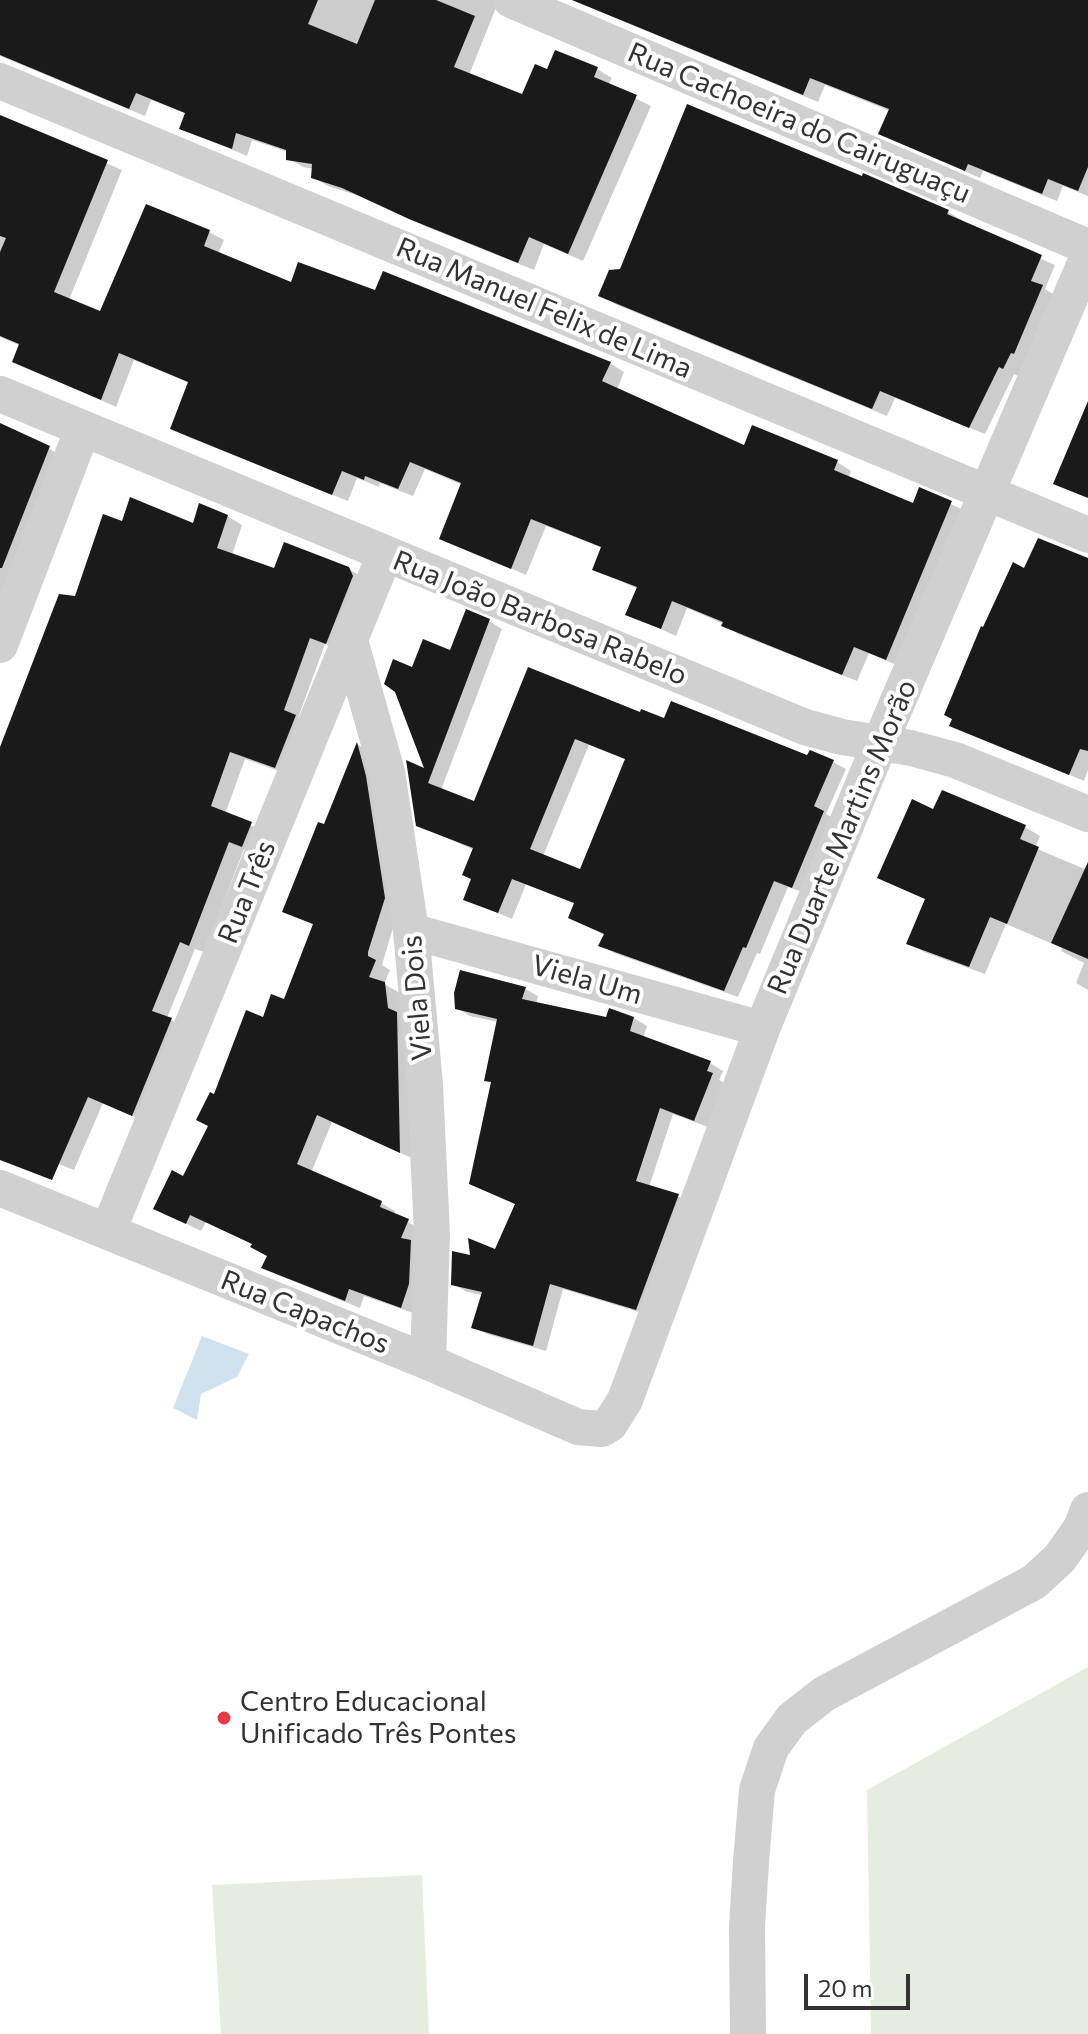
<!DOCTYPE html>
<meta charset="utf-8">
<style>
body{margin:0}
#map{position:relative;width:1088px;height:2034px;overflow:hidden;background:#fff;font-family:Commissioner,sans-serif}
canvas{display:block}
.scale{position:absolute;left:804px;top:1974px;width:106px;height:36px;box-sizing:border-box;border:4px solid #333;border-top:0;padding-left:10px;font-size:24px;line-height:28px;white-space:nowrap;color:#333;-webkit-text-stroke:6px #fff;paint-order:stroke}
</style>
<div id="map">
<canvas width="1088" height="2034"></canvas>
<div class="scale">20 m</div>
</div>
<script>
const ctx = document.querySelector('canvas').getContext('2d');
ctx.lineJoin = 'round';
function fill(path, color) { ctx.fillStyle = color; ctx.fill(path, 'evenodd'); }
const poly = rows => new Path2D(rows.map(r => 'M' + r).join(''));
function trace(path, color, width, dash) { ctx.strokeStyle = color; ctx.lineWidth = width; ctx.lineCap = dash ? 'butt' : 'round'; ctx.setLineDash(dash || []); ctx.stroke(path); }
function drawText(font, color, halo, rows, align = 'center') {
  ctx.font = font + ' Commissioner,sans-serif'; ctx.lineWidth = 8; ctx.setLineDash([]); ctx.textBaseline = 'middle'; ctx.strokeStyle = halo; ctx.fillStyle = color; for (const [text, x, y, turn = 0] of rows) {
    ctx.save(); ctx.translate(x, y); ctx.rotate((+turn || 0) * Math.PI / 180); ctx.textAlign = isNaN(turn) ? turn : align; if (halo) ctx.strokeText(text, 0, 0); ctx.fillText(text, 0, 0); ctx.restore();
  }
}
const green = poly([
 [1088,1667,1088,2034,871,2034,867,1790],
 [422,1875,429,2034,221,2034,212,1885]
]);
const water = poly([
 [202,1336,249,1354,237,1377,201,1394,197,1420,173,1408]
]);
const shadow = poly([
 [0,0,499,0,469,75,523,97,548,72,556,53,597,69,612,78,608,85,651,106,583,261,544,244,534,270,427,227,359,196,328,186,313,177,314,169,303,167,288,158,288,152,252,140,247,156,181,128,187,114,151,100,145,116,0,56],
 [572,0,1062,0,1088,11,1088,196,1063,186,1057,201,983,171,980,178,881,134,890,111,825,85,818,102],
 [15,123,122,170,69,300,101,313,209,232,224,240,218,254,292,285,376,293,610,363,624,372,617,390,745,448,837,462,851,471,848,479,914,506,920,490,966,511,901,667,869,653,857,681,738,634,724,624,687,608,676,636,627,614,638,589,594,569,603,548,546,526,526,575,441,538,462,485,425,469,413,496,380,483,379,487,357,478,348,501,188,437,173,429,190,383,134,360,116,407,15,361,21,346,0,337,0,134],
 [948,212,962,220,961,223,1055,265,1045,289,1056,296,1018,376,1014,374,985,434,895,398,887,416,615,304,601,295],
 [0,426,64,456,0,634],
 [227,516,242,525,232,555,275,570,348,569,363,577,341,650,325,644,298,718,310,725,290,775,245,759,225,814,266,832,257,854,244,849,204,952,195,949,167,1018,186,1028,147,1122,103,1103,74,1170,0,1141,0,750,76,598,123,523,194,525],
 [1088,561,1088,770,1084,781,952,725,1025,570],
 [489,621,502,629,441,790,475,804,529,670,641,714,808,758,833,762,846,769,826,814,836,820,805,893,788,887,760,954,757,953,738,997,614,953,601,945,606,934,576,904,526,884,512,919,465,899,473,879,474,850,418,825,428,772,413,670,451,653],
 [589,745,627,760,581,871,543,856],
 [358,745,371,753,399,907,382,965,390,970,384,984,400,993,414,1159,332,1122,311,1173,381,1203,395,1211,394,1215,423,1230,416,1314,364,1296,360,1308,278,1275,264,1267,269,1256,254,1244,206,1222,201,1231,170,1216,184,1178,210,1126,215,1096,264,1020,285,1002,314,925,285,911,325,826],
 [934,811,1025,827,1040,836,1035,848,1087,870,1088,867,1088,990,1076,983,1084,963,1061,951,1062,948,1006,924,985,974,924,952,909,943,927,900],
 [525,989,538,996,536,1004,607,1019,610,1011,634,1018,647,1026,643,1038,710,1063,723,1071,719,1080,725,1083,708,1127,673,1114,649,1187,678,1196,691,1204,649,1315,563,1289,546,1351,487,1334,474,1327,483,1295,467,1292,453,1284,472,1258,496,1252,517,1205,485,1190,492,1083,487,1080,498,1022,470,1016,457,1008]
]);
const building = poly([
 [0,0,318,0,308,24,357,44,375,0,436,0,475,16,454,67,522,94,535,64,547,69,555,50,598,67,594,77,637,95,568,254,529,237,518,263,409,219,342,188,311,178,312,164,286,160,286,150,236,133,232,149,179,129,185,113,136,93,129,109,0,55],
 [572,0,1088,0,1088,167,1078,191,1048,179,1042,194,968,164,965,171,878,134,889,109,810,78,803,95],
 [687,104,862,176,863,173,949,210,947,214,1042,255,1031,281,1043,285,1014,354,1011,353,1003,369,999,367,969,428,880,391,872,409,598,296,609,270,620,269],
 [0,115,108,160,54,292,100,311,146,204,210,230,204,246,291,282,298,262,375,290,383,271,611,362,602,381,744,445,752,425,838,460,834,470,913,503,919,487,952,501,886,660,854,647,842,675,721,626,723,622,672,601,661,629,625,615,637,587,592,570,601,547,531,519,511,569,439,539,461,483,410,462,398,489,365,476,364,480,342,471,332,495,170,429,188,382,119,353,101,400,12,362,19,344,0,336,0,252,6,238,0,236],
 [1088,401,1088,498,1053,484],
 [0,423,50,446,2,568,0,568],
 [130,497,193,523,199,503,228,515,217,548,274,568,284,542,349,567,353,576,326,644,310,638,284,710,296,715,275,768,230,752,211,806,252,822,242,847,229,842,189,946,180,942,152,1011,172,1018,132,1116,88,1097,52,1180,0,1160,0,747,59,594,75,596,103,514,122,521],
 [1038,538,1088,558,1088,751,1080,749,1069,775,949,726,952,719,944,715,981,626,983,627,1013,562,1024,568],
 [466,609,490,619,428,783,474,801,528,667,640,712,641,709,664,718,671,701,807,755,810,750,834,760,814,806,824,811,792,888,774,881,746,948,743,947,724,991,598,946,604,934,568,918,574,903,512,879,498,913,463,900,471,879,462,875,473,848,416,826,406,760,424,768,395,692,384,684,393,659,412,667,423,639,450,650],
 [575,739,625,759,580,869,530,849],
 [357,742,366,776,385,898,368,952,368,956,376,960,369,977,385,982,388,1008,397,1012,400,1153,317,1115,297,1164,382,1201,380,1207,409,1219,401,1238,411,1240,409,1284,401,1308,349,1289,345,1301,261,1268,267,1256,250,1247,252,1244,190,1215,186,1224,153,1209,172,1170,183,1176,208,1126,196,1120,210,1092,214,1094,246,1010,263,1017,271,994,284,999,313,924,282,912,318,822,324,824],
 [942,790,1026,825,1020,839,1039,847,1007,924,990,917,969,967,906,944,925,899,877,878,912,799,933,809],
 [1088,862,1088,959,1051,943],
 [460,970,526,987,522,999,606,1017,609,1008,634,1017,630,1031,711,1061,707,1071,713,1073,694,1121,660,1108,636,1181,679,1194,636,1310,550,1284,533,1346,471,1328,482,1292,451,1285,452,1251,470,1255,468,1238,495,1249,515,1204,469,1184,491,1082,484,1081,497,1019,455,1009,454,993]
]);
const minor = poly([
 [511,0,1088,247],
 [0,81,1088,535],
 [0,394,805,727,842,737,911,748,955,760,1088,814],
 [350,640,387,772,411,931,425,1085,432,1234,428,1362],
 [0,645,83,428],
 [411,931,762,1029],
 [0,1188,428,1362,578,1427,602,1429,610,1424,625,1400,762,1029,880,743,1088,256],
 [108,1231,385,554],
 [748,2034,747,1927,751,1862,757,1790,771,1748,792,1719,824,1694,1034,1582,1060,1558,1081,1528,1088,1510]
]);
const markers = [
 [224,1718,8,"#e63946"]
];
const streetNames = [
 ["Rua Cachoeira do Cairuguaçu",799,123,23],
 ["Rua Manuel Felix de Lima",544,308,23],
 ["Rua João Barbosa Rabelo",540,618,22],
 ["Rua Duarte Martins Morão",842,837,-67],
 ["Rua Três",247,892,-68],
 ["Viela Um",587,980,16],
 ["Viela Dois",417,998,-95],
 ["Rua Capachos",305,1312,22]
];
const poiNames = [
 ["Centro Educacional",240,1702],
 ["Unificado Três Pontes",240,1734]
];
fill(green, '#e6ecdf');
fill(water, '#cfe2ee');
fill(shadow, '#0003');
fill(building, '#1a1a1a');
trace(minor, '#d0d0d0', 36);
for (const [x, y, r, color] of markers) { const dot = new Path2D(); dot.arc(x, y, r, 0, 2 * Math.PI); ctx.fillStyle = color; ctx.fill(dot); trace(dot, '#fff', 3); }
drawText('28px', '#333', '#fff', streetNames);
drawText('28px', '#333', '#fff', poiNames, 'left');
</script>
